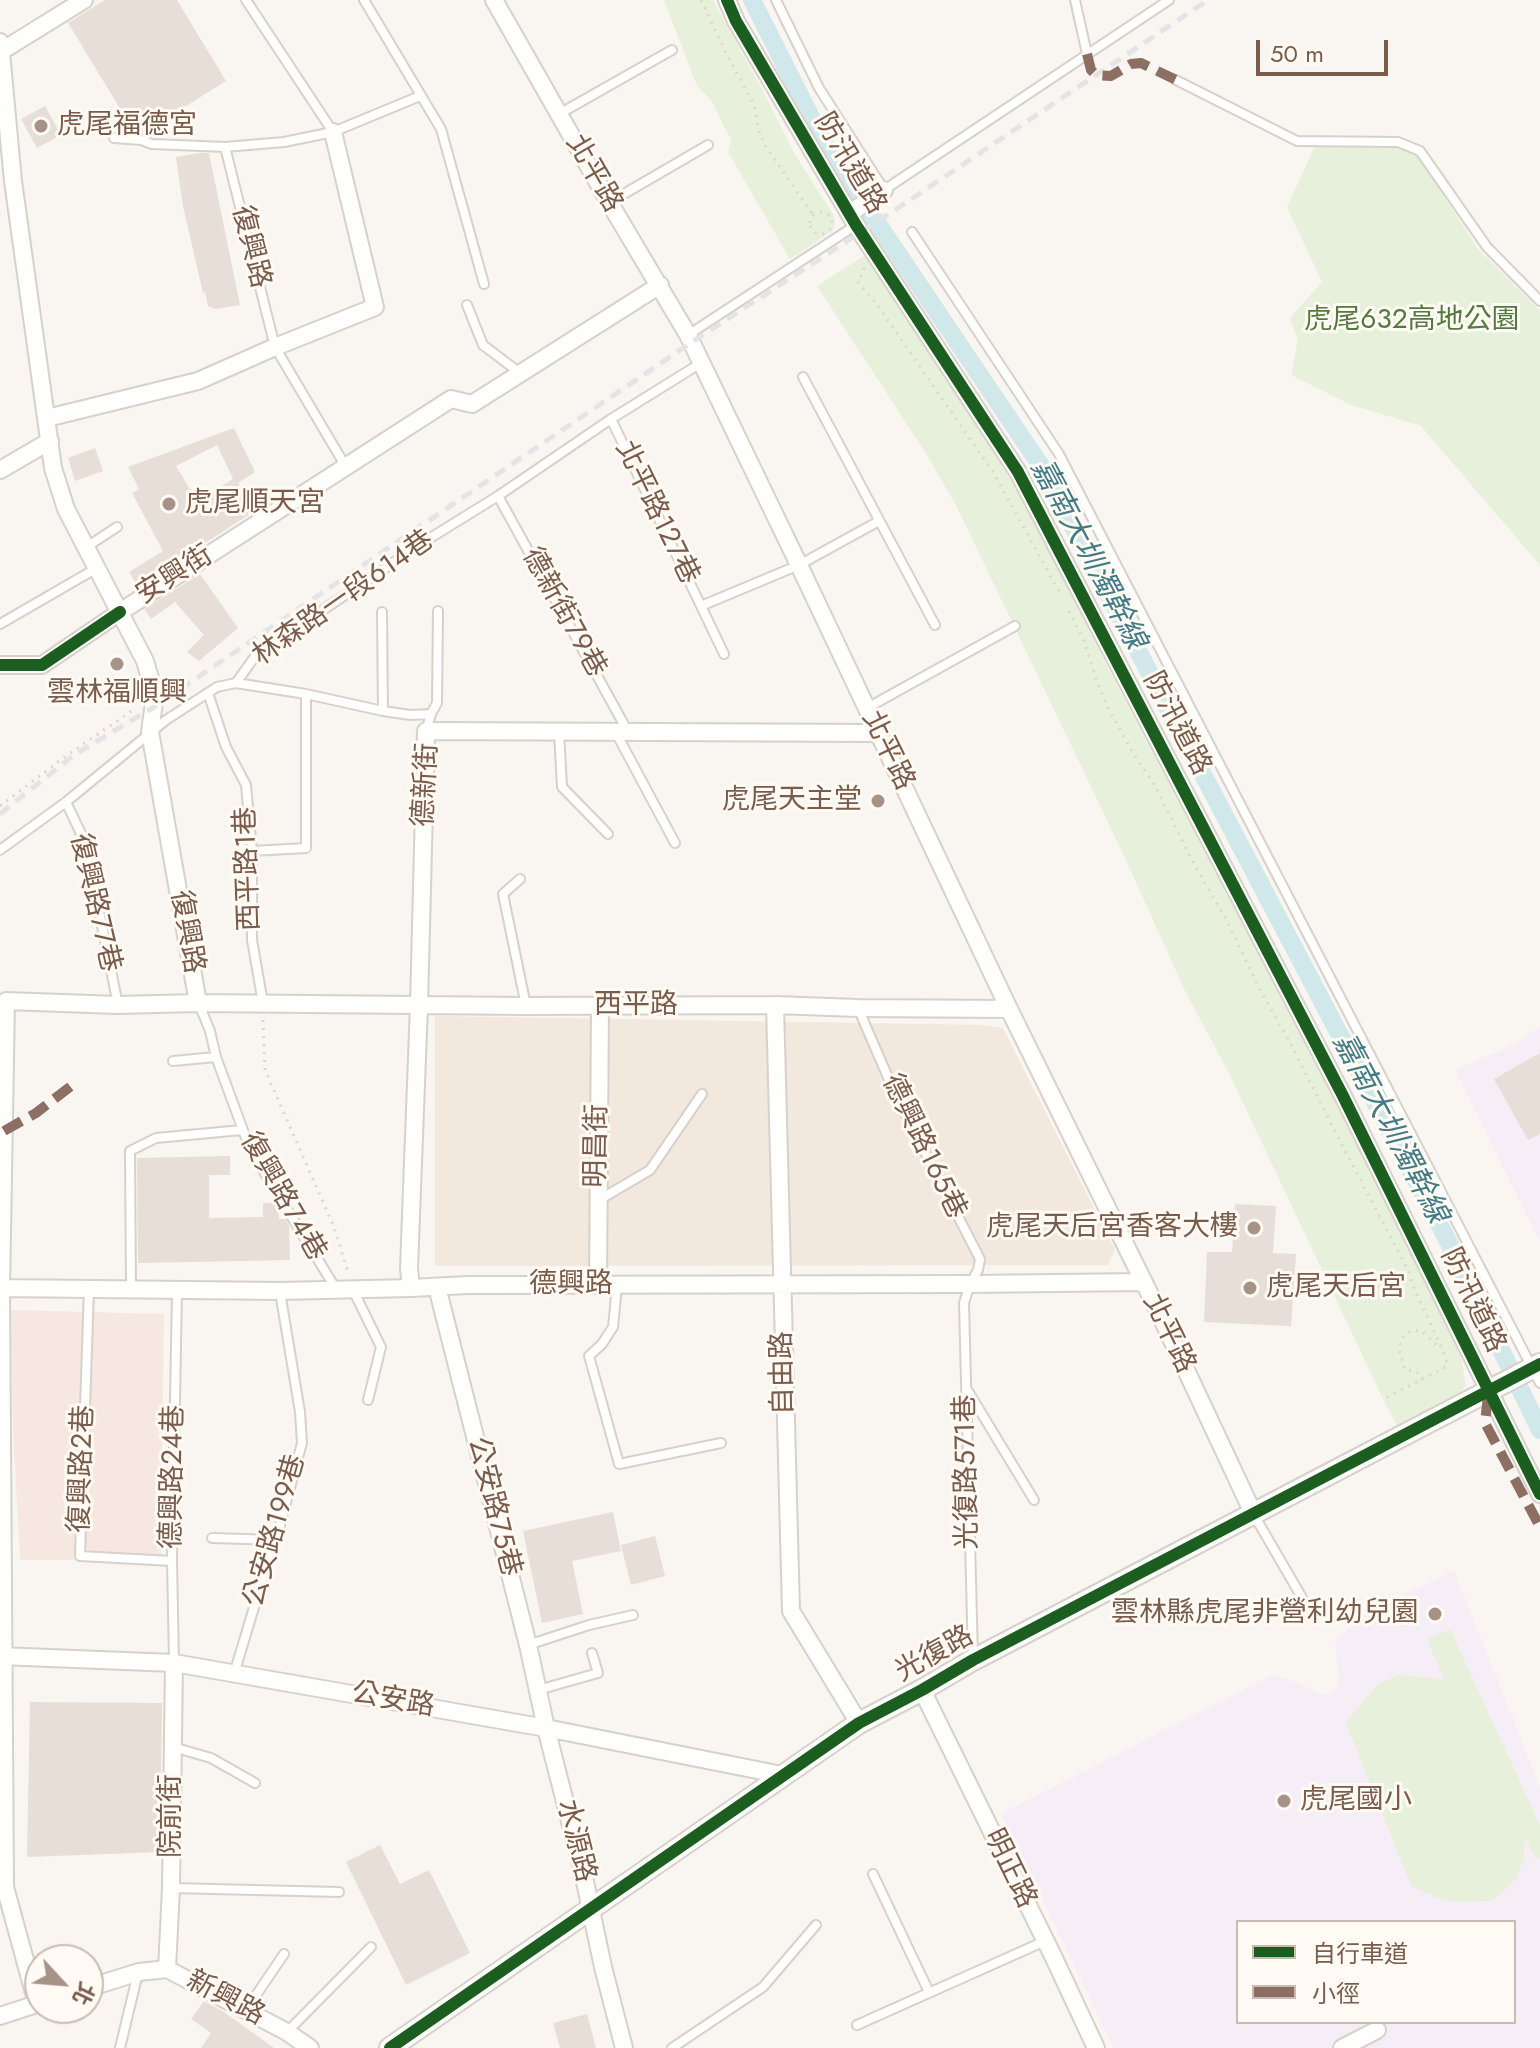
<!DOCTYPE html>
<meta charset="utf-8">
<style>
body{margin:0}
#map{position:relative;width:1540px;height:2048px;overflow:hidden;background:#f9f5f0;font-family:Jost,"Noto Sans TC",sans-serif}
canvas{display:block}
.legend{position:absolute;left:1236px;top:1920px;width:280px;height:104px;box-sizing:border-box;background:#fffaf3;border:2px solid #cabbb1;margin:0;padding:10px 14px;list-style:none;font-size:24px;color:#7a5c4d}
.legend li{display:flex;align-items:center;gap:16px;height:40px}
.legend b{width:40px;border:2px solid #cabbb1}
.north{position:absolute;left:24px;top:1944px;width:80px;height:80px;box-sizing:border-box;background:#fffaf3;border:2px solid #cabbb1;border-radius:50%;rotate:116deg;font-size:22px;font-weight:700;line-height:32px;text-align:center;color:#7a5c4d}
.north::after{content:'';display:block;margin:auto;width:28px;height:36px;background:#a69286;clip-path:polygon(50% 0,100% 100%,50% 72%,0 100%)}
.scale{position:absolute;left:1256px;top:40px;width:132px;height:36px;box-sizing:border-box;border:4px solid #7a5c4d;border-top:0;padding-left:10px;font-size:24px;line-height:28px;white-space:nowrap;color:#7a5c4d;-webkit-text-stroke:6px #fffaf3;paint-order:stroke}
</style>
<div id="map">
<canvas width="1540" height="2048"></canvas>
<ul class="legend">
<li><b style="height:10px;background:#1b5e20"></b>自行車道</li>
<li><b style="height:10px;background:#8d6e63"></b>小徑</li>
</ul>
<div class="north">北</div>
<div class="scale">50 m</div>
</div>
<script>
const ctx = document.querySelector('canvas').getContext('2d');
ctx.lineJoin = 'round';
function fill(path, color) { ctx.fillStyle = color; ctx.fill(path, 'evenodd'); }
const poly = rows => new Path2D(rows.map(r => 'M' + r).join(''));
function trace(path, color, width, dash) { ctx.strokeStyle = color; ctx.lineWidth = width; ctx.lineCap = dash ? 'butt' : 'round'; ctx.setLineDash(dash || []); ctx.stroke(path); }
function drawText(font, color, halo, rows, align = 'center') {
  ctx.font = font + ' Jost,"Noto Sans TC",sans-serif'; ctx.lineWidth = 6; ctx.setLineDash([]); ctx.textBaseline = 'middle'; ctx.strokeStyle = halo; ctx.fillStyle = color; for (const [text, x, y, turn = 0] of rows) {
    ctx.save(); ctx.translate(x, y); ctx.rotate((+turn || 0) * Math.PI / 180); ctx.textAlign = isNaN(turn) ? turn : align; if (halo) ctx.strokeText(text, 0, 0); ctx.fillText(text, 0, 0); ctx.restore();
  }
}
const residential = poly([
 [435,1016,981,1025,1003,1028,1115,1250,1108,1265,435,1266]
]);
const commercial = poly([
 [11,1310,164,1314,161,1559,20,1560,13,1432]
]);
const education = poly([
 [1540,1026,1540,1242,1455,1070,1513,1045],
 [1454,1571,1540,1787,1540,2048,1114,2048,1001,1814,1274,1674,1328,1696,1339,1684,1335,1641,1364,1614],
 [1238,1922,1514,1922,1514,2022,1238,2022]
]);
const green = poly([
 [664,0,713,0,762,89,794,153,834,216,835,225,832,231,790,259,728,152,731,139,723,125,712,101,697,86],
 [1315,146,1396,146,1417,154,1478,249,1540,311,1540,565,1421,426,1349,404,1291,375,1298,340,1290,318,1322,282,1287,207],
 [867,254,1011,480,1045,540,1105,662,1282,1000,1420,1267,1460,1353,1466,1385,1460,1392,1397,1425,1384,1401,1228,1071,1186,993,1126,860,957,507,927,455,817,286],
 [1450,1629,1540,1826,1540,1857,1536,1859,1525,1837,1524,1859,1515,1880,1492,1901,1453,1902,1436,1897,1411,1886,1346,1722,1378,1684,1398,1675,1444,1679,1427,1639]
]);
const canal = poly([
 [752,0,826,147,1041,466,1449,1243,1540,1430]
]);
const building = poly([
 [105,0,177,0,226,81,143,133,135,133,68,23],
 [45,106,61,135,37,148,21,119],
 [200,153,209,153,240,305,215,309,208,306,205,292,203,293,183,206,176,157],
 [234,428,255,472,238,483,256,510,138,587,129,572,163,551,132,493,139,489,128,467],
 [217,445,233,479,197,501,176,466],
 [95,448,103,471,75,481,68,458],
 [200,574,238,628,199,661,187,652,204,635,175,602,151,619,144,609],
 [1540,1053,1540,1134,1528,1140,1494,1079],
 [230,1156,230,1175,209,1175,209,1218,263,1217,263,1203,275,1203,278,1208,279,1219,285,1219,289,1226,290,1260,138,1263,137,1158],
 [1235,1204,1276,1206,1273,1253,1296,1254,1291,1326,1204,1322,1207,1252,1232,1252],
 [613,1512,621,1551,572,1561,583,1614,542,1623,523,1531],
 [655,1536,665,1576,631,1585,621,1545],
 [30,1702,162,1703,160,1852,27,1857],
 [380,1845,400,1884,429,1870,470,1953,406,1985,346,1862],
 [204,2001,224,2012,274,2048,201,2048,211,2033,191,2019],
 [587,2014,596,2048,560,2048,553,2023]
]);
const path = poly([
 [701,0,728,57,754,104,759,131,766,147,814,216],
 '810 223a11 11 0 1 1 22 0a11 11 0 1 1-22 0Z',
 [864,268,862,275,857,281,876,303,993,472,1060,593],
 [1069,611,1084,641,1098,685,1109,710,1133,753,1155,786,1195,866,1226,919,1260,990,1287,1037,1340,1141,1409,1272,1413,1286,1443,1351,1447,1362,1446,1367,1383,1399],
 [0,806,66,756,136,708],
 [263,1020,265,1070,334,1227,348,1272],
 [1422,1380,1420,1375,1416,1371,1405,1370,1399,1350,1402,1338,1412,1330,1422,1331,1441,1349]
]);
const service = poly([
 [246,0,333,132],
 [364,0,441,129,484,284],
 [776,0,819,88,884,190,1169,0],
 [1075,0,1087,54],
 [1176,80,1297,141,1398,142,1420,151,1487,247,1540,301],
 [559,114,672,50],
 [114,138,141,140,152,144,225,147,284,142,333,132,420,96],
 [225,147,275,347,346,467],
 [610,202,708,145],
 [912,232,1059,454,1540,1383],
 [467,305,483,345,520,373],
 [688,335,856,225],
 [803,377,935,625],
 [611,419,701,606,799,565,879,521],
 [498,496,627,730],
 [85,548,117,527],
 [701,606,724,654],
 [382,612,383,711],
 [0,624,97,568],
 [236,683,306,694,383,711,410,715,431,714,426,731],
 [208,693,226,747,246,785,252,851,252,940,263,1003],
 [867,708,1015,626],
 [431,714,437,703,438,611],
 [615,731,675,843],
 [559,732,562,787,608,834],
 [66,802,85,842,118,1005],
 [0,850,66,802,166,720,217,687,236,683,256,655,427,540,498,496,611,419,701,363],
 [252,851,306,848,306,694],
 [520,879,503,894,526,1006],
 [199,1004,210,1031,216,1057,250,1149,336,1289],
 [858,1008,896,1096,980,1259,978,1270,970,1284,964,1303,973,1659],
 [173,1061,216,1057],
 [599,1200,650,1170,702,1094],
 [617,1286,613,1327,602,1344,589,1356,619,1464,721,1443],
 [89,1289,80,1556,172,1561],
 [131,1290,130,1151,156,1138,242,1130],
 [353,1290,381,1347,368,1400],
 [968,1391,1034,1500],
 [1254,1515,1308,1608],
 [212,1538,276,1540],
 [528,1645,589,1625,633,1615],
 [174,1663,172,1561,177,1291],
 [234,1674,264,1574,276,1540,302,1443,300,1412,280,1292],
 [538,1690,598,1673,592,1653],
 [173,1747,211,1758,255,1783],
 [873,1874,929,1992],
 [171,1888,339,1892],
 [246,2010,284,1954],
 [857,2025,1045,1941],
 [287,2032,371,1947],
 [120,2048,138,1973],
 [672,2048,763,1987,816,1925]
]);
const minor = poly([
 [494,0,609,202,688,335,799,565,1009,1009,1164,1323,1254,1515],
 [727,0,736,21,856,225,1018,472,1343,1096,1540,1494],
 [0,42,13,181,53,468,66,509,145,661,155,695,150,732,198,1003],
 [0,52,84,0],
 [850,213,884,190],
 [47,418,198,381,275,347,375,307,333,132],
 [0,470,50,441],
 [0,665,42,665,120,612,451,399,472,404,660,285],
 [775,1005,791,1611,859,1723],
 [598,1285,600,1007],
 [437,1287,528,1645,546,1728,583,1872,603,1967,624,2048],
 [0,1288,280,1291,411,1288,467,1285,970,1284,1143,1282],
 [411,1288,409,1268,419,1005,426,731,879,733],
 [0,1656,174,1663,546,1728,782,1775],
 [922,1690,1054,1958,1096,2048],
 [167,1969,171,1888,174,1663],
 [88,1988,139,1972,167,1969,287,2032,310,2048],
 [37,2004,5,1887,1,1288,6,1001,118,1005,198,1003,526,1006,775,1005,858,1008,1009,1009],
 [0,2016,40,2003],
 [1342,2048,1377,2030]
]);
const tertiary = poly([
 [390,2048,859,1723,922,1690,973,1660,1540,1364]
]);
const rail = poly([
 [0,814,74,755,154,707,692,342,898,208,1208,0]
]);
const quiet = poly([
 [1087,54,1091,70,1096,75,1111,76,1131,64,1141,63,1176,80],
 [4,1131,36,1113,75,1083],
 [1488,1396,1485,1423,1540,1527]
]);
const cycleway = poly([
 [727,0,736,21,856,225,1018,472,1343,1096,1540,1494],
 [0,665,42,665,120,612],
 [390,2048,859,1723,922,1690,973,1660,1540,1364]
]);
const markers = [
 [41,126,8,"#a69286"],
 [169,504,8,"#a69286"],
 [117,664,8,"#a69286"],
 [878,801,8,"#a69286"],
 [1254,1228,8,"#a69286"],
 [1250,1288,8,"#a69286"],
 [1435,1614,8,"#a69286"],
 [1284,1801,8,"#a69286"]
];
const poiNames = [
 ["虎尾福德宮",57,126],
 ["虎尾順天宮",185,504],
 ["雲林福順興",117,694,"center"],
 ["虎尾天主堂",862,801,"right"],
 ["虎尾天后宮香客大樓",1238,1228,"right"],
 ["虎尾天后宮",1266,1288],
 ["雲林縣虎尾非營利幼兒園",1419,1614,"right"],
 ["虎尾國小",1300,1801]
];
const streetNames = [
 ["防汛道路",849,164,59],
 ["北平路",593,174,60],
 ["復興路",250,247,76],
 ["北平路127巷",656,513,64],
 ["安興街",175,576,-32],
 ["林森路一段614巷",344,599,-35],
 ["德新街79巷",563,613,61],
 ["防汛道路",1176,724,62],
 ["北平路",887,751,64],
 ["德新街",427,785,-87],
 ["西平路1巷",249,869,-92],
 ["復興路77巷",94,903,77],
 ["復興路",186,932,80],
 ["西平路",636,1006],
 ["明昌街",598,1146,-89],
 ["德興路165巷",923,1147,64],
 ["復興路74巷",282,1197,60],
 ["德興路",571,1285],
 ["防汛道路",1472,1301,64],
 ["北平路",1168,1334,64],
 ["自由路",784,1373,-91],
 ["復興路2巷",83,1469,-88],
 ["光復路571巷",968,1472,-91],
 ["德興路24巷",174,1477,-89],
 ["公安路75巷",493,1507,76],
 ["公安路199巷",276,1531,-74],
 ["光復路",935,1655,-29],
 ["公安路",393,1701,10],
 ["院前街",172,1816,-90],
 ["水源路",575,1841,76],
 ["明正路",1009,1869,64],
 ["新興路",225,1999,28]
];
const parkNames = [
 ["虎尾632高地公園",1412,321]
];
const waterNames = [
 ["嘉南大圳濁幹線",1087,555,62],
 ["嘉南大圳濁幹線",1389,1129,62]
];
fill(residential, '#f2e8de');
fill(commercial, '#f6e8e1');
fill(education, '#f6eef6');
fill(green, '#e7f0db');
trace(canal, '#d0e8ea', 18);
fill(building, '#e6ded7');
trace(service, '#d7d1cb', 12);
trace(minor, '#d7d1cb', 20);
trace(tertiary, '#d7d1cb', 24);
trace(path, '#dcd5d0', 3, [2, 6]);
trace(service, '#fefefd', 8);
trace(minor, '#fefefd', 16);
trace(tertiary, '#fefefd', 20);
trace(rail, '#e6e3e7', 5, [12, 8]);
trace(quiet, '#8d6e63', 10, [20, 10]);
trace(cycleway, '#1b5e20', 12);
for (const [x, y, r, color] of markers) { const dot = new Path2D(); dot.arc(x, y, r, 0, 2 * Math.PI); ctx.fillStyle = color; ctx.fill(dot); trace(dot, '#fffaf3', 3); }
drawText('28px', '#7a5c4d', '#fffaf3', poiNames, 'left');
drawText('28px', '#7a5c4d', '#fffaf3', streetNames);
drawText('28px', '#537a41', '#fffaf3', parkNames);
drawText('italic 30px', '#437c86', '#fffaf3', waterNames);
</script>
